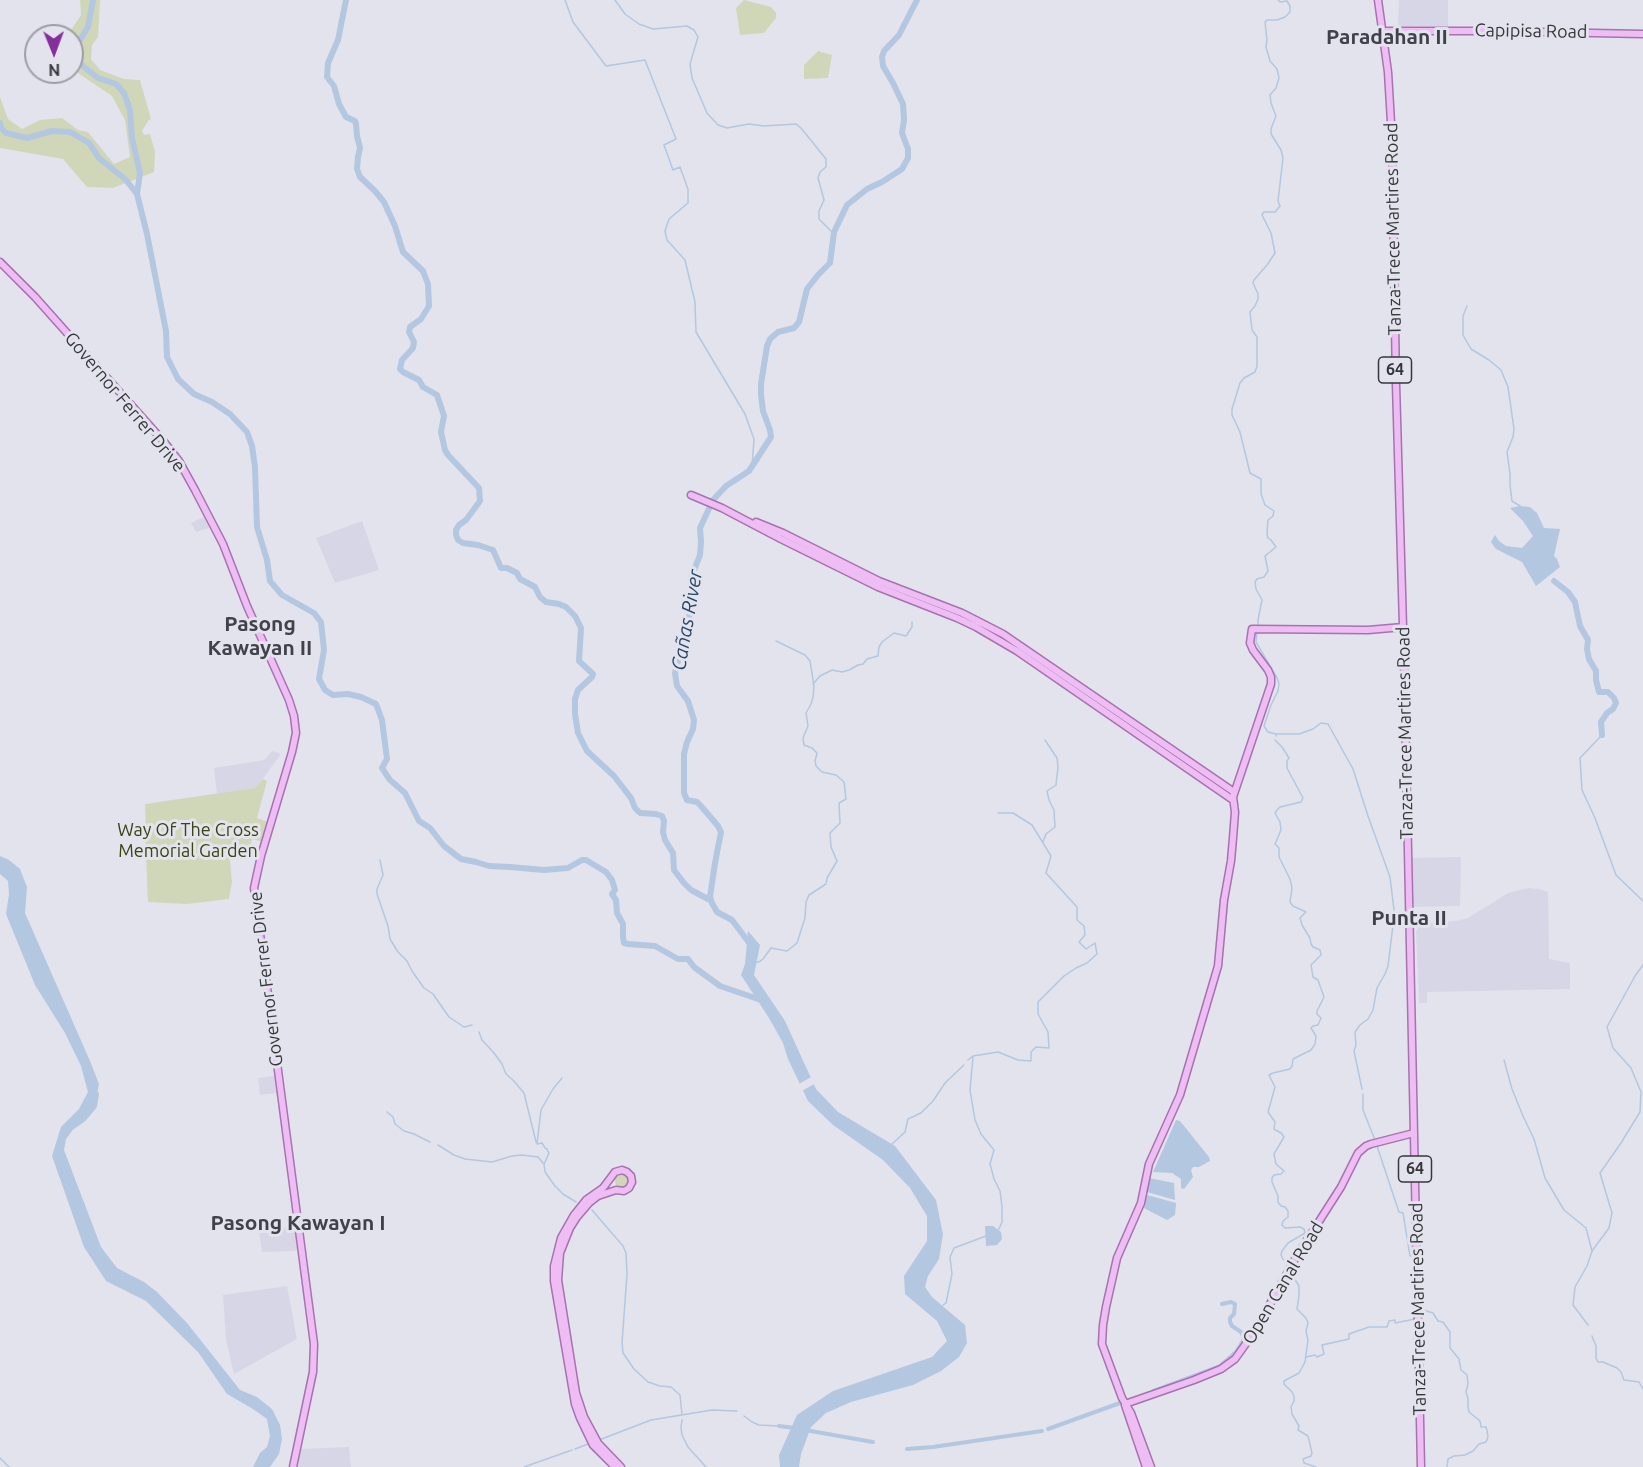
<!DOCTYPE html>
<meta charset="utf-8">
<style>
body{margin:0}
#map{position:relative;width:1643px;height:1467px;overflow:hidden;background:#e3e3ed;font-family:Ubuntu,sans-serif}
canvas{display:block}
.north{position:absolute;left:24px;top:24px;width:60px;height:60px;box-sizing:border-box;background:#e3e3ed;border:2px solid #9e9ea6;border-radius:50%;rotate:179deg;font-size:16px;font-weight:700;line-height:24px;text-align:center;color:#37373b}
.north::after{content:'';display:block;margin:auto;width:21px;height:27px;background:#852f9d;clip-path:polygon(50% 0,100% 100%,50% 72%,0 100%)}
</style>
<div id="map">
<canvas width="1643" height="1467"></canvas>
<div class="north">N</div>
</div>
<script>
const ctx = document.querySelector('canvas').getContext('2d');
ctx.lineJoin = 'round';
function fill(path, color) { ctx.fillStyle = color; ctx.fill(path, 'evenodd'); }
const poly = rows => new Path2D(rows.map(r => 'M' + r).join(''));
function trace(path, color, width, dash) { ctx.strokeStyle = color; ctx.lineWidth = width; ctx.lineCap = dash ? 'butt' : 'round'; ctx.setLineDash(dash || []); ctx.stroke(path); }
function drawText(font, color, halo, rows, align = 'center') {
  ctx.font = font + ' Ubuntu,sans-serif'; ctx.lineWidth = 6; ctx.setLineDash([]); ctx.textBaseline = 'middle'; ctx.strokeStyle = halo; ctx.fillStyle = color; for (const [text, x, y, turn = 0] of rows) {
    ctx.save(); ctx.translate(x, y); ctx.rotate((+turn || 0) * Math.PI / 180); ctx.textAlign = isNaN(turn) ? turn : align; if (halo) ctx.strokeText(text, 0, 0); ctx.fillText(text, 0, 0); ctx.restore();
  }
}
const built = poly([
 [1399,0,1448,0,1448,26,1398,26],
 [204,517,209,528,196,532,191,523],
 [362,521,379,570,335,583,316,538],
 [272,751,281,754,256,788,217,794,214,768,264,760],
 [1461,857,1460,906,1412,907,1410,858],
 [1528,888,1539,889,1548,892,1549,959,1570,963,1570,989,1427,992,1427,1003,1419,1003,1416,932,1418,927,1425,923,1456,921,1468,918,1508,893],
 [274,1076,276,1093,260,1095,258,1078],
 [295,1226,299,1250,292,1251,262,1252,259,1232],
 [287,1286,297,1339,234,1374,226,1340,223,1295],
 [349,1447,351,1467,298,1467,301,1449]
]);
const green = poly([
 [80,0,100,0,98,37,92,45,91,59,100,70,124,79,140,80,151,119,148,121,142,131,144,135,150,134,155,152,154,172,113,188,87,187,63,159,0,148,0,97,8,119,22,129,40,120,62,118,78,130,88,132,114,164,130,157,125,120,112,96,72,69,72,36,67,36,81,15],
 [744,0,771,7,776,13,776,18,764,33,740,35,736,8],
 [818,51,832,55,828,78,804,79,804,65],
 [263,779,267,781,257,818,268,822,263,842,252,839,249,850,229,850,232,882,229,899,187,904,148,902,145,831,146,830,145,804,255,788],
 '615 1181a7 7 0 1 1 14 0a7 7 0 1 1-14 0Z'
]);
const water = poly([
 [1520,506,1530,507,1537,513,1544,528,1560,529,1554,556,1557,559,1560,567,1536,586,1522,562,1496,549,1491,542,1495,535,1499,541,1506,546,1522,548,1533,536,1523,521,1510,508],
 [0,856,9,860,20,869,27,887,25,913,90,1061,99,1084,96,1099,66,1139,64,1150,101,1247,117,1268,144,1282,157,1292,187,1323,240,1390,257,1397,272,1409,280,1425,282,1439,279,1454,270,1467,253,1467,260,1453,267,1447,270,1436,267,1419,253,1409,227,1394,198,1352,146,1301,106,1281,84,1247,52,1156,61,1127,79,1109,88,1092,81,1066,65,1033,35,985,6,914,9,894,8,881,0,874],
 [748,931,760,945,754,975,785,1021,816,1089,838,1112,895,1146,936,1200,943,1234,939,1259,928,1276,925,1287,932,1297,965,1325,967,1343,959,1357,941,1371,913,1385,851,1402,826,1413,811,1427,801,1454,799,1467,780,1467,779,1455,797,1415,833,1391,932,1357,947,1341,937,1321,905,1294,904,1276,927,1241,927,1216,910,1188,883,1160,833,1125,808,1101,788,1059,783,1043,769,1018,741,975,745,964],
 [1176,1120,1180,1121,1209,1157,1210,1161,1199,1167,1193,1167,1191,1170,1193,1177,1184,1189,1181,1188,1181,1179,1172,1173,1153,1172],
 [1149,1178,1174,1183,1175,1200,1147,1192],
 [1147,1195,1176,1203,1175,1215,1167,1220,1144,1208],
 [985,1226,993,1226,1001,1232,1002,1239,997,1245,986,1246]
]);
const pier = poly([
 [813,1076,816,1083,800,1092,797,1085]
]);
const stream = poly([
 [565,0,573,22,606,66,645,60,676,139,664,145,673,170,680,167,688,189,688,203,669,219,665,231,667,240,685,260,695,302,696,332,745,414,754,439,752,467],
 [615,0,625,14,639,24,653,29,687,26,694,30,698,37,690,64,692,78,707,113,718,125,727,128,749,124,764,126,796,124,801,128,826,159,826,167,820,172,818,178,824,200,819,211,819,219,834,234],
 [1467,306,1463,316,1463,335,1471,349,1489,360,1501,370,1508,387,1514,429,1513,437,1507,452,1510,474,1510,485,1512,501,1520,506],
 [1258,627,1258,620,1262,600,1256,589,1255,582,1257,579,1264,577,1268,571,1265,556,1276,547,1271,540,1268,538,1267,534,1268,520,1273,516,1274,511,1265,505,1261,494,1261,479,1250,473,1240,432,1232,415,1232,409,1240,383,1244,378,1255,372,1257,366,1257,337,1252,330,1250,312,1255,306,1258,299,1258,294,1253,283,1254,280,1267,265,1275,253,1271,233,1262,215,1264,212,1275,212,1280,206,1278,201,1283,158,1281,150,1271,134,1271,129,1276,116,1271,103,1270,95,1276,88,1279,78,1277,69,1270,61,1266,47,1267,40,1265,22,1267,20,1277,20,1285,17,1290,12,1290,6,1287,1,1280,2,1278,0],
 [1257,632,1256,642,1277,678,1279,684,1278,691,1271,705,1264,726,1268,732,1276,734,1276,736],
 [813,684,820,676,832,670,842,672,849,670,858,665,863,664,867,659,878,656,879,647,882,642,894,633,906,636,912,627,912,622],
 [1277,734,1299,734,1313,729,1321,723,1328,724,1353,769,1368,816,1390,877,1394,910],
 [1602,735,1580,758,1582,790,1595,818,1616,875,1643,901],
 [1275,740,1282,747,1289,758,1287,761,1287,768,1303,798,1301,802,1280,807,1277,810,1275,813,1280,822,1281,830,1275,844,1279,848,1279,857,1290,879,1292,888,1290,902,1293,906,1306,912,1300,918,1302,925,1310,938,1311,944,1313,947,1320,950,1321,955,1311,965,1313,977,1318,980,1324,997,1317,1011,1317,1014,1321,1018,1318,1025,1313,1026,1311,1028,1316,1036,1315,1044,1311,1050,1293,1059,1292,1066,1290,1069,1273,1073,1269,1075,1275,1087,1268,1112,1275,1122,1274,1129,1281,1133,1284,1137,1274,1154,1276,1164,1284,1171,1281,1174,1274,1175,1272,1178,1272,1182,1278,1196,1278,1202,1281,1206,1285,1207,1288,1211,1288,1217,1283,1221,1282,1225,1285,1228,1300,1227,1304,1229,1305,1233,1288,1243,1282,1251,1281,1255,1283,1259,1289,1264],
 [1043,842,1046,834,1055,827,1054,810,1049,800,1047,791,1056,785,1058,767,1057,758,1045,740],
 [380,860,383,875,377,889,377,894,388,926,390,939,398,952,407,961,412,971,424,988,433,994,449,1017,464,1027,472,1025],
 [755,962,759,962,763,959,771,948,787,951,797,943,805,918,806,902,809,895,826,884,827,878,837,861,831,847,830,833,840,823,839,803,846,799,844,782,836,775,822,772,816,766,815,761,817,753,812,748,804,745,803,738,808,726,806,713,811,704,813,697,814,686,810,661,805,655,776,641],
 [479,1032,482,1040,494,1053,502,1064,506,1074,514,1081,524,1093,536,1142],
 [973,1057,970,1090,975,1120,981,1134,994,1150,990,1164,994,1179,1000,1191,1002,1207,1002,1222,998,1231],
 [968,1060,973,1056,998,1052,1018,1060,1031,1061,1031,1052,1036,1047,1049,1048,1048,1032,1038,1014,1038,1002,1064,976,1076,968,1087,963,1097,954,1095,943,1086,949,1079,942,1085,935,1084,926,1077,920,1077,907,1046,873,1051,856,1032,825,1013,813,998,813],
 [1504,1060,1512,1089,1523,1116,1534,1139,1545,1178,1564,1210,1586,1228,1592,1251],
 [562,1078,553,1089,541,1110,537,1144,542,1143,545,1148,547,1149,549,1153,544,1164,545,1172,555,1186,563,1194,576,1202],
 [1362,1089,1354,1051,1356,1045,1355,1032,1360,1025,1368,1019,1373,1010,1377,988,1385,974,1388,966,1393,925],
 [1363,1094,1363,1110,1375,1140],
 [387,1112,393,1117,395,1124,404,1131,414,1134,430,1142],
 [892,1144,905,1132,908,1119,921,1113,933,1101,945,1083,964,1065],
 [438,1145,454,1155,465,1159,492,1162,512,1156,522,1155,538,1157,543,1163],
 [1377,1146,1399,1212,1403,1213,1410,1256,1413,1255,1414,1267],
 [592,1210,623,1246,626,1253,627,1274,622,1343,623,1353,634,1369,648,1382,660,1386,671,1387,680,1395,682,1415],
 [1291,1273,1299,1286,1299,1296,1297,1309,1306,1318,1308,1323,1306,1331,1308,1340,1305,1362,1299,1373,1284,1381,1284,1384,1292,1392,1294,1396,1294,1401,1291,1407,1292,1414,1299,1426,1298,1430,1308,1436,1312,1453,1311,1456,1303,1459,1304,1463,1316,1467],
 [943,1305,946,1303,952,1274,950,1257,954,1248,986,1236],
 [1420,1309,1433,1313,1438,1321,1443,1322,1450,1332,1450,1348,1459,1359,1461,1370,1467,1375,1468,1384,1466,1392,1468,1399,1468,1407,1469,1412,1480,1421,1481,1427,1486,1427,1487,1430,1488,1437,1486,1442,1479,1444,1473,1451,1465,1455,1454,1456,1448,1459,1447,1467],
 [1414,1310,1415,1304],
 [1588,1325,1573,1305,1575,1287,1587,1266,1592,1251,1609,1228,1612,1213,1600,1173,1621,1143,1640,1112,1641,1092,1631,1068,1613,1048,1607,1027,1635,976,1643,965],
 [1592,1336,1596,1346,1596,1358,1598,1362,1603,1362,1617,1368,1621,1372,1624,1380,1639,1382,1643,1389],
 [1306,1357,1315,1355,1317,1357,1324,1354,1322,1345,1349,1339,1349,1334,1369,1327,1387,1327,1389,1321,1395,1320,1395,1323,1415,1319,1414,1312],
 [744,1416,752,1422,759,1425,779,1426],
 [682,1420,681,1427,682,1435,688,1447,706,1467],
 [599,1440,651,1420,712,1410,737,1411],
 [575,1449,588,1444],
 [0,1458,9,1467],
 [524,1467,572,1450]
]);
const canal = poly([
 [1153,1391,1220,1366,1236,1352,1243,1341,1243,1336,1241,1332,1232,1326,1230,1322,1230,1318,1234,1314,1235,1304,1231,1302,1222,1304],
 [779,1426,795,1428],
 [1048,1429,1120,1403],
 [805,1430,873,1442],
 [907,1449,933,1447,1042,1431]
]);
const river = poly([
 [93,0,88,27,78,43,76,53,80,63,84,67,98,78,116,84,124,93,130,110,132,138,140,173,137,194],
 [346,0,338,40,328,63,327,77,334,86,339,104,346,117,355,121,356,124,357,136,360,148,358,157,357,169,360,177,375,191,384,202,395,226,403,252,423,271,428,284,429,306,421,319,410,327,409,332,414,342,413,348,402,360,400,369,403,372,419,380,423,387,437,395,444,416,441,432,445,450,448,455,479,488,480,501,466,520,459,525,456,530,456,535,458,540,463,543,478,545,493,550,501,568,507,568,517,573,520,579,535,587,540,597,546,602,559,604,566,607,575,616,581,628,579,661,593,674,592,677,578,690,575,699,575,714,578,733,587,751,614,776,631,798,635,808,640,813,656,814,662,816,664,821,663,832,665,840,673,853,674,870,684,883,691,890,710,900],
 [0,123,1,128,6,133,27,138,52,131,70,132,77,136,89,143,99,158,126,180,137,194,147,234,166,331,167,357,178,379,194,394,212,402,230,414,247,432,252,446,255,467,257,527,267,560,270,581,282,595,314,613,321,622,324,650,319,679,325,690,333,695,348,694,361,697,376,704,382,720,387,759,382,768,390,780,405,793,419,821,430,828,444,846,461,859,476,862,489,866,510,867,544,870,568,868,582,860,586,860,606,872,612,880,615,890,612,894,616,900,617,913,623,924,623,937,624,943,628,944,655,946,678,959,688,959,694,967,720,986,761,1000],
 [1554,581,1568,592,1575,602,1580,626,1588,640,1587,649,1589,659,1596,671,1596,680,1599,692,1608,692,1614,698,1616,703,1613,709,1607,713,1601,722,1602,735],
 [750,944,732,920,717,912,712,903,710,897,715,863,721,832,718,826,701,806,697,802,687,800,684,793,684,754,687,742,693,729,694,720,688,701,677,686,675,673,691,609,691,578,700,555,701,542,700,528,713,500,726,486,749,471,771,437,770,430,763,411,761,395,761,384,767,346,770,339,778,332,794,328,799,322,807,289,818,275,830,263,834,232,847,205,867,189,882,182,902,169,908,158,908,149,902,133,904,120,903,104,893,83,883,66,882,57,884,51,899,35,917,0],
 [73,1126,83,1119,94,1106,96,1094]
]);
const major = poly([
 [1378,0,1388,72,1392,139,1396,384,1404,661,1421,1467],
 [1383,31,1493,31,1643,34],
 [0,262,35,297,165,443,179,461,195,490,223,544,247,606,289,700,294,716,296,733,292,752,261,856,254,888,314,1344,313,1372,293,1467],
 [691,495,722,508,781,539,878,587,957,618,976,627,1017,651,1233,800],
 [756,522,783,533,879,581,962,613,1003,634,1234,792],
 [1125,1404,1194,1380,1221,1369,1235,1359,1255,1331,1295,1259,1341,1187,1358,1153,1366,1146,1371,1144,1414,1133],
 [1125,1405,1146,1467],
 [615,1467,593,1445,580,1418,575,1404,554,1281,554,1266,561,1238,574,1215,586,1200,603,1188,615,1172,622,1170,627,1172,631,1176,632,1182,629,1188,624,1191,616,1190,598,1196,589,1203,577,1217,570,1228,560,1253,558,1280,576,1393,584,1417,598,1443,621,1467],
 [1151,1467,1131,1413,1122,1398,1102,1344,1103,1325,1106,1307,1117,1258,1141,1203,1149,1164,1180,1095,1218,966,1224,900,1231,861,1233,838,1235,812,1233,797,1271,684,1271,677,1268,670,1253,650,1250,643,1252,629,1368,630,1403,627]
]);
const shields = [
 [1395,370,33],
 [1415,1169,33]
];
const shieldNames = [
 ["64",1395,370],
 ["64",1415,1169]
];
const streetNames = [
 ["Capipisa Road",1531,31,1],
 ["Tanza-Trece Martires Road",1393,229,-91],
 ["Governor Ferrer Drive",125,402,50],
 ["Tanza-Trece Martires Road",1405,733,-91],
 ["Governor Ferrer Drive",266,979,-97],
 ["Open Canal Road",1283,1283,-59],
 ["Tanza-Trece Martires Road",1418,1309,-91]
];
const parkNames = [
 ["Way Of The Cross",188,830],
 ["Memorial Garden",188,851]
];
const waterNames = [
 ["Cañas River",687,620,-80]
];
const quarterNames = [
 ["Paradahan II",1387,37],
 ["Pasong",260,624],
 ["Kawayan II",260,648],
 ["Punta II",1409,918],
 ["Pasong Kawayan I",298,1223]
];
fill(built, '#d7d6e7');
fill(green, '#d0d7b9');
fill(water, '#b3c7e0');
fill(pier, '#e3e3ed');
trace(stream, '#b3c7e0', 1.5);
trace(canal, '#b3c7e0', 4);
trace(river, '#b3c7e0', 6);
trace(major, '#a772af', 9);
trace(major, '#eebdf4', 6);
for (const [x, y, w] of shields) { const box = new Path2D(); box.roundRect(x - w / 2, y - 13, w, 26, 4.5); ctx.fillStyle = '#e3e3ed'; ctx.fill(box); trace(box, '#37373b', 1.5); }
drawText('bold 16px', '#37373b', null, shieldNames);
drawText('18px', '#37373b', '#e3e3ed', streetNames);
drawText('18px', '#3b4311', '#e3e3ed', parkNames);
drawText('italic 20px', '#28486b', '#e3e3ed', waterNames);
drawText('bold 21px', '#414149', '#e3e3ed', quarterNames);
</script>
